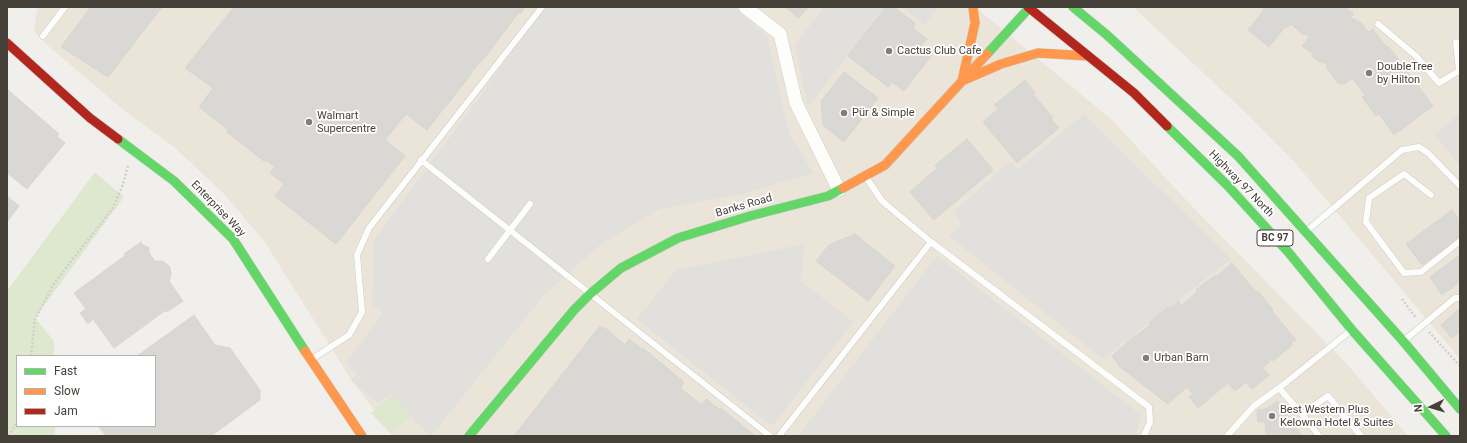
<!DOCTYPE html>
<meta charset="utf-8">
<style>
body{margin:0}
#map{position:relative;width:1467px;height:443px;overflow:hidden;background:#f1efeb;font-family:Roboto,sans-serif}
canvas{display:block}
.frame{position:absolute;inset:0;border:8px solid #464138;pointer-events:none}
.legend{position:absolute;left:16px;top:355px;width:140px;height:72px;box-sizing:border-box;background:#fff;border:1px solid #b5b3af;margin:0;padding:5px 7px;list-style:none;font-size:12px;color:#464138}
.legend li{display:flex;align-items:center;gap:8px;height:20px}
.legend b{width:20px;border:1px solid #b5b3af}
.north{position:absolute;left:1411px;top:387px;width:40px;height:40px;-webkit-text-stroke:3px #fff;paint-order:stroke;rotate:265deg;font-size:11px;font-weight:700;line-height:16px;text-align:center;color:#464138}
.north::after{content:'';display:block;margin:auto;width:14px;height:18px;background:#464138;clip-path:polygon(50% 0,100% 100%,50% 72%,0 100%)}
</style>
<div id="map">
<canvas width="1467" height="443"></canvas>
<div class="frame"></div>
<ul class="legend">
<li><b style="height:5px;background:#63d668"></b>Fast</li>
<li><b style="height:5px;background:#ff974d"></b>Slow</li>
<li><b style="height:5px;background:#b3261e"></b>Jam</li>
</ul>
<div class="north">N</div>
</div>
<script>
const ctx = document.querySelector('canvas').getContext('2d');
ctx.lineJoin = 'round';
function fill(path, color) { ctx.fillStyle = color; ctx.fill(path, 'evenodd'); }
const poly = rows => new Path2D(rows.map(r => 'M' + r).join(''));
function trace(path, color, width, dash) { ctx.strokeStyle = color; ctx.lineWidth = width; ctx.lineCap = dash ? 'butt' : 'round'; ctx.setLineDash(dash || []); ctx.stroke(path); }
function drawText(font, color, halo, rows, align = 'center') {
  ctx.font = font + ' Roboto,sans-serif'; ctx.lineWidth = 3.5; ctx.setLineDash([]); ctx.textBaseline = 'middle'; ctx.strokeStyle = halo; ctx.fillStyle = color; for (const [text, x, y, turn = 0] of rows) {
    ctx.save(); ctx.translate(x, y); ctx.rotate((+turn || 0) * Math.PI / 180); ctx.textAlign = isNaN(turn) ? turn : align; if (halo) ctx.strokeText(text, 0, 0); ctx.fillText(text, 0, 0); ctx.restore();
  }
}
const commercial = poly([
 [39,7,975,7,1111,119,1188,202,1347,364,1408,436,393,436,349,376,264,241,224,194,173,146,126,112,47,45,34,31,37,10],
 [1133,7,1460,7,1460,359,1297,165,1245,112]
]);
const green = poly([
 [95,172,124,197,35,318,54,341,54,356,17,356,17,426,55,426,55,436,7,436,7,291],
 [392,395,411,416,391,434,371,413]
]);
const parking = poly([
 [540,7,744,7,740,13,767,36,789,133,813,173,738,195,659,209,600,245,544,295,431,436,411,416,390,393,379,403,351,381,357,374,346,363,383,313,372,305,374,240,498,72],
 [824,7,886,7,808,107,795,45],
 [902,7,938,7,924,25],
 [1460,113,1460,166,1435,135],
 [1084,114,1231,259,1103,359,949,236,961,225,954,212,1010,161,1018,169],
 [805,244,801,281,853,322,772,426,637,319,676,270],
 [937,256,1141,415,1136,436,798,436]
]);
const building = poly([
 [91,7,162,7,108,77,61,47,91,7],
 [234,7,525,7,521,13,518,13,486,56,472,71,472,73,447,105,445,106,445,107,427,130,406,114,385,140,405,156,336,244,275,196,284,184,270,173,275,167,266,160,265,162,227,132,228,130,199,107,213,88,185,68,234,7],
 [785,7,808,7,799,18,785,7],
 [886,7,894,7,916,24,913,28,927,39,921,46,932,55,904,91,892,82,888,87,848,56,886,7],
 [1264,7,1348,7,1347,9,1354,14,1351,17,1354,20,1355,19,1365,26,1364,28,1369,32,1373,29,1387,48,1388,46,1433,106,1394,135,1379,114,1376,116,1362,97,1365,95,1352,78,1345,84,1338,83,1326,67,1328,66,1323,62,1321,63,1311,56,1313,54,1302,46,1309,37,1305,34,1303,35,1291,24,1287,28,1286,26,1269,47,1248,30,1264,10,1263,8,1264,7],
 [844,72,878,98,844,142,823,125,821,101,844,72],
 [1025,80,1035,93,1033,94,1053,118,1051,119,1059,128,1017,163,983,122,998,109,994,105,1025,80],
 [7,89,59,134,57,136,65,143,27,189,7,173,7,89],
 [967,139,993,170,934,220,910,192,937,168,935,165,967,139],
 [7,196,19,206,7,222,7,196],
 [1452,210,1460,221,1460,237,1422,265,1406,244,1452,210],
 [855,234,895,266,868,301,816,261,829,245,855,234],
 [141,242,143,245,148,247,149,249,149,253,155,261,163,261,170,267,171,275,169,281,183,301,167,312,166,310,114,348,93,319,88,324,80,313,86,309,74,293,126,255,124,254,141,242],
 [1460,255,1460,282,1442,295,1430,277,1460,255],
 [1232,263,1256,292,1258,291,1273,310,1272,311,1296,340,1291,343,1292,345,1273,361,1272,359,1263,368,1269,375,1252,389,1246,382,1235,391,1228,383,1198,408,1189,397,1193,394,1187,387,1168,404,1120,367,1112,356,1135,335,1136,336,1150,325,1149,323,1168,307,1169,309,1178,301,1182,305,1197,292,1196,290,1215,275,1216,277,1232,263],
 [1460,308,1460,331,1452,338,1441,325,1460,308],
 [194,315,215,345,230,348,260,390,260,400,211,436,106,436,98,426,155,426,155,356,137,356,194,315],
 [600,326,603,329,604,327,625,345,629,339,642,349,643,348,684,382,680,388,702,405,706,399,719,409,721,408,755,436,514,436,600,326],
 [1277,401,1302,436,1273,436,1272,434,1266,434,1265,422,1258,422,1257,410,1266,409,1277,401]
]);
const path = poly([
 [1402,299,1416,318],
 [1429,332,1460,366],
 [31,356,35,319,55,282,113,208,122,187,128,166],
 [9,436,17,422]
]);
const lane = poly([
 [1378,24,1416,56,1439,83,1459,71,1456,42],
 [43,36,65,7],
 [421,160,770,436],
 [866,177,882,201,931,242],
 [1431,195,1404,174,1369,198,1366,222,1404,273,1421,272,1460,241],
 [1309,229,1402,150,1419,147,1428,153,1460,186],
 [488,259,530,204],
 [1406,339,1455,298,1460,298],
 [312,359,349,335,362,312,357,255,369,228,542,7],
 [1279,388,1349,332],
 [1302,414,1319,436],
 [779,436,931,242,1149,407,1150,422,1144,436],
 [1227,436,1254,406,1279,388,1302,414,1328,396,1361,436]
]);
const street = poly([
 [745,7,780,34,796,103,839,190]
]);
const fast = poly([
 [1073,7,1107,35,1238,156,1403,341,1460,409],
 [987,54,1030,7],
 [1167,126,1228,186,1289,253,1352,330,1446,436],
 [118,139,174,181,233,239,305,351],
 [469,436,574,310,590,294,621,268,678,238,750,216,828,196,843,188]
]);
const slow = poly([
 [962,81,1001,64,1038,53,1088,56],
 [962,81,975,23,973,7],
 [843,188,885,165,987,54],
 [305,351,362,436]
]);
const jam = poly([
 [1028,7,1134,93,1167,126],
 [7,43,90,118,118,139]
]);
const markers = [
 [889,51,4,"#827e77"],
 [1369,73,4,"#827e77"],
 [844,113,4,"#827e77"],
 [309,122,4,"#827e77"],
 [1146,358,4,"#827e77"],
 [1272,416,4,"#827e77"]
];
const shields = [
 [1275,238,36]
];
const shieldNames = [
 ["BC 97",1275,238]
];
const poiNames = [
 ["Cactus Club Cafe",897,51],
 ["DoubleTree",1377,67],
 ["by Hilton",1377,80],
 ["Pür & Simple",852,113],
 ["Walmart",317,116],
 ["Supercentre",317,129],
 ["Urban Barn",1154,358],
 ["Best Western Plus",1280,410],
 ["Kelowna Hotel & Suites",1280,423]
];
const streetNames = [
 ["Highway 97 North",1241,184,46],
 ["Banks Road",744,206,-16],
 ["Enterprise Way",218,209,46]
];
fill(commercial, '#ebe4d9');
fill(green, '#dee8ce');
fill(parking, '#e2e0dc');
fill(building, '#dad8d4');
trace(building, '#d9d6d1', 1);
trace(lane, '#cfcdc9', 7);
trace(street, '#cfcdc9', 14);
trace(fast, '#ceccc3', 10);
trace(slow, '#ceccc3', 10);
trace(jam, '#ceccc3', 10);
trace(path, '#d1cfcc', 2.5, [2, 2]);
trace(lane, '#fdfdfc', 6);
trace(street, '#fdfdfc', 13);
trace(fast, '#63d668', 9);
trace(slow, '#ff974d', 9);
trace(jam, '#b3261e', 9);
for (const [x, y, r, color] of markers) { const dot = new Path2D(); dot.arc(x, y, r, 0, 2 * Math.PI); ctx.fillStyle = color; ctx.fill(dot); trace(dot, '#fff', 1.5); }
for (const [x, y, w] of shields) { const box = new Path2D(); box.roundRect(x - w / 2, y - 8, w, 16, 3); ctx.fillStyle = '#fff'; ctx.fill(box); trace(box, '#464138', 1); }
drawText('bold 10px', '#464138', null, shieldNames);
drawText('11px', '#464138', '#fff', poiNames, 'left');
drawText('11px', '#464138', '#fff', streetNames);
</script>
